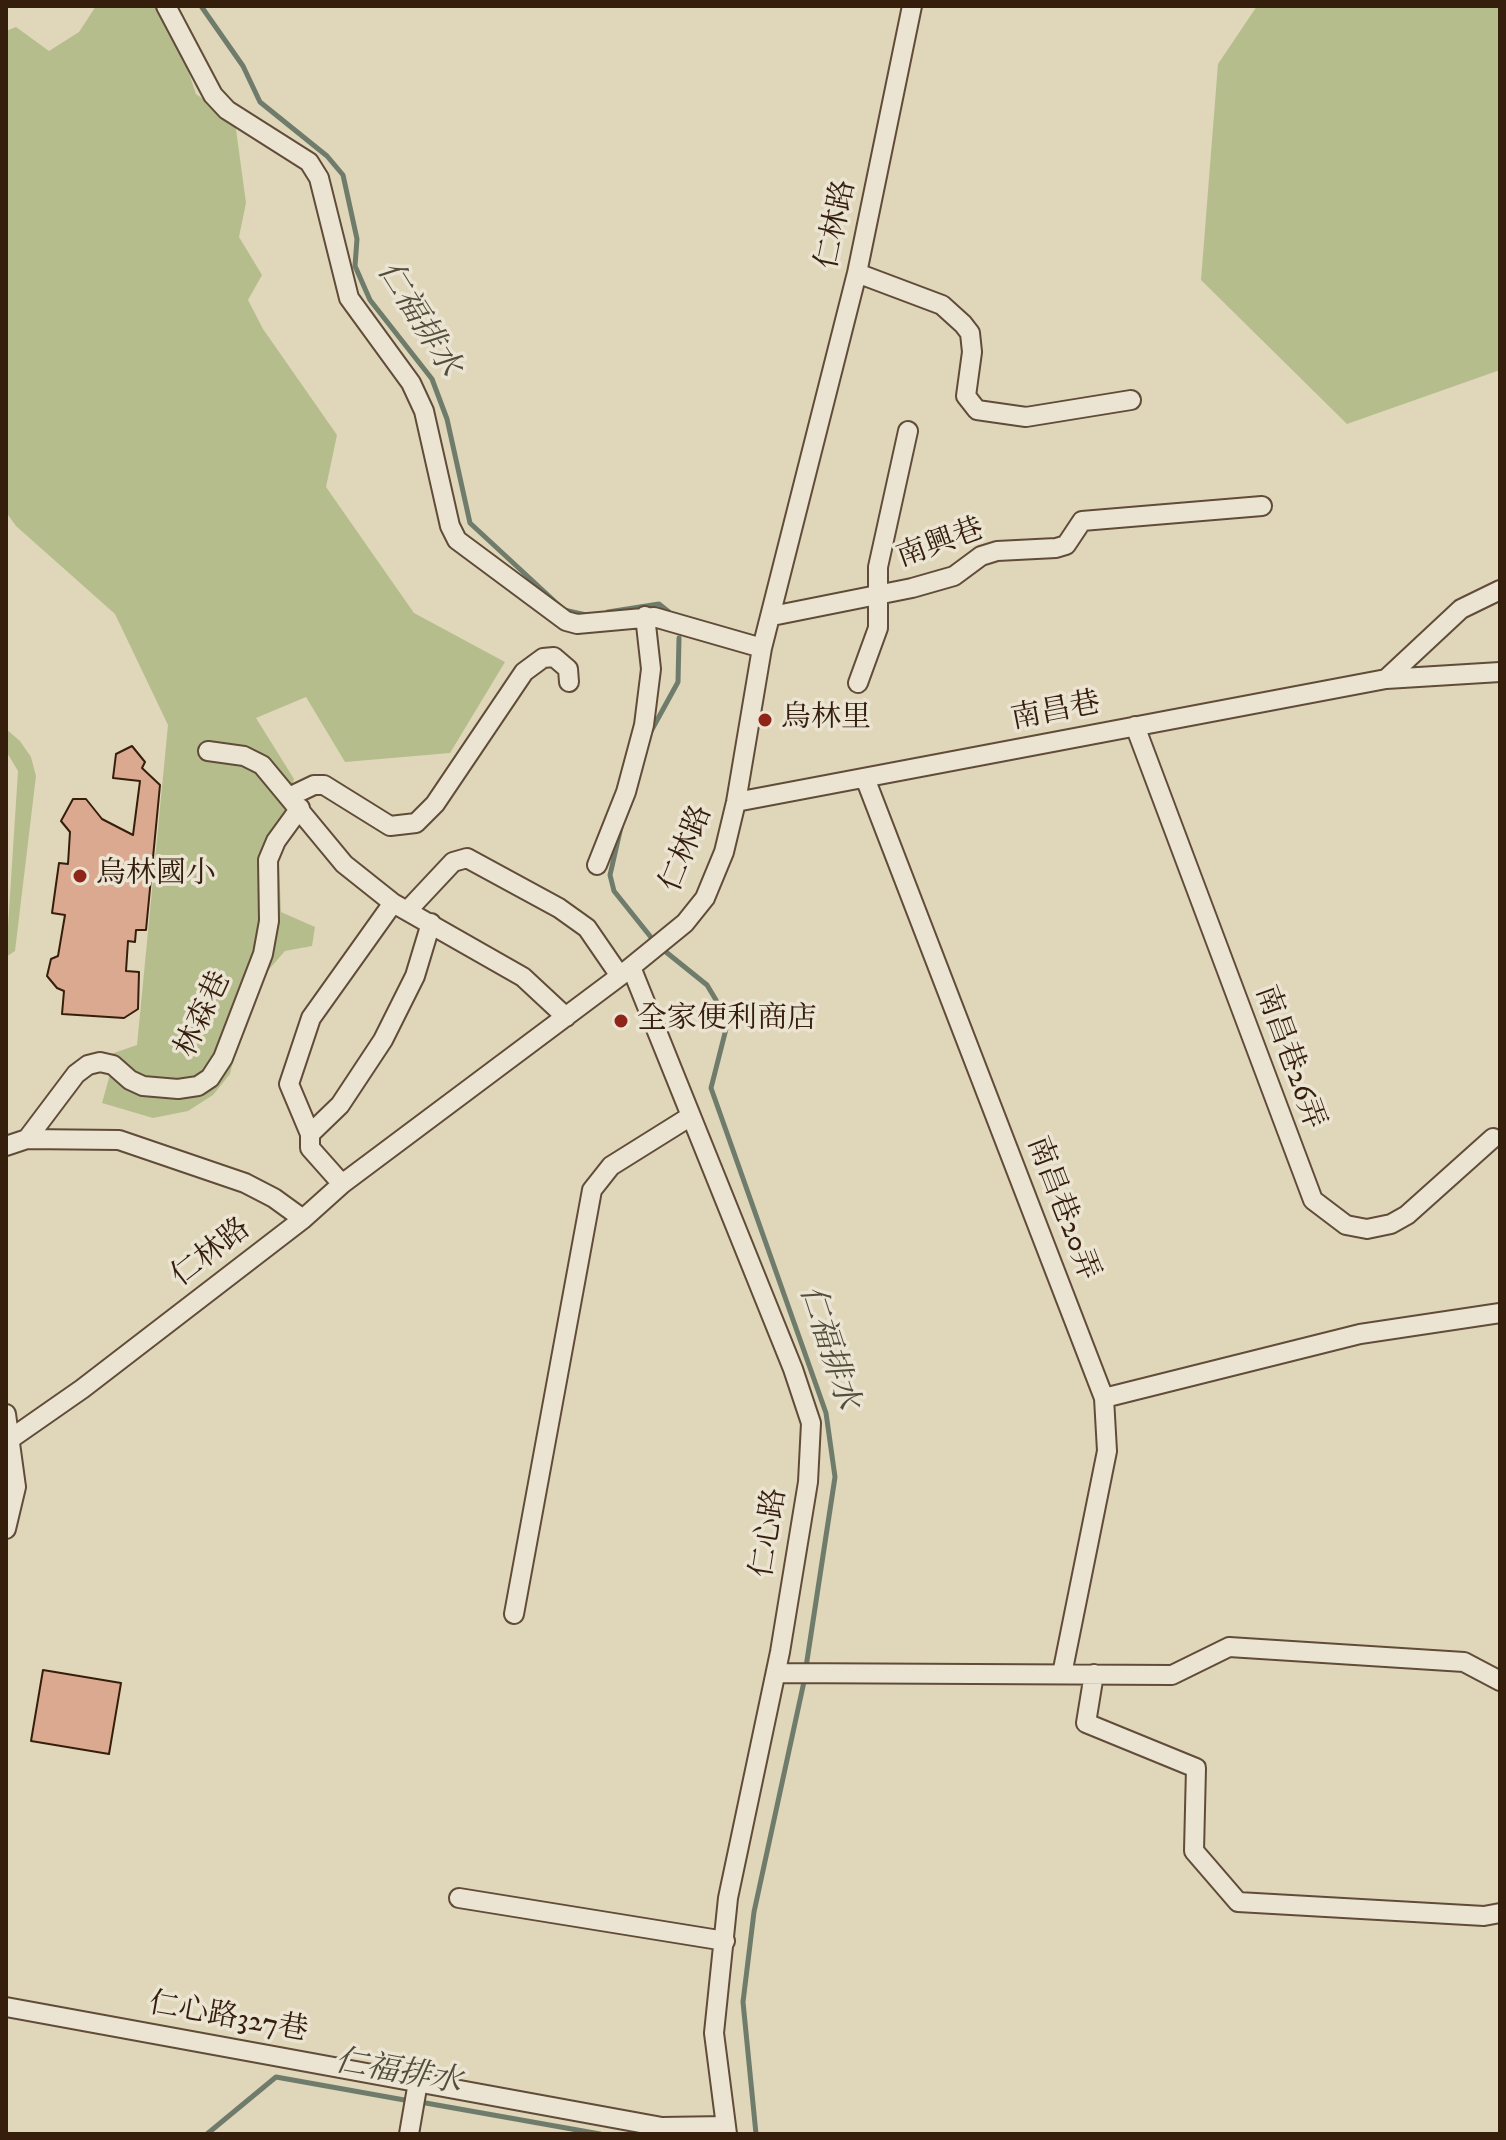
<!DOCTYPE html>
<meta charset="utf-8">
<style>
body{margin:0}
#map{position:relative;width:1506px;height:2140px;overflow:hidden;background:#e0d6b9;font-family:"IM FELL DW Pica",serif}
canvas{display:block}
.frame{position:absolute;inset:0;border:8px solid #361e0d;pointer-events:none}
</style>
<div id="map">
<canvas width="1506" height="2140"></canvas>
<div class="frame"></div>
</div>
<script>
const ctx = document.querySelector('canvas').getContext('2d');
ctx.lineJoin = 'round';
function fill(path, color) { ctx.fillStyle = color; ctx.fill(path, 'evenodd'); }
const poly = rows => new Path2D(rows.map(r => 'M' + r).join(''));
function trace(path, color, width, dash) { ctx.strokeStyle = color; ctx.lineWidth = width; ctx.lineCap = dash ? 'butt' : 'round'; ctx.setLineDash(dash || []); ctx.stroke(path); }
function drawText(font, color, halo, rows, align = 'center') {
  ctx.font = font + ' "IM FELL DW Pica","Noto Serif TC",serif'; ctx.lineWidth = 7; ctx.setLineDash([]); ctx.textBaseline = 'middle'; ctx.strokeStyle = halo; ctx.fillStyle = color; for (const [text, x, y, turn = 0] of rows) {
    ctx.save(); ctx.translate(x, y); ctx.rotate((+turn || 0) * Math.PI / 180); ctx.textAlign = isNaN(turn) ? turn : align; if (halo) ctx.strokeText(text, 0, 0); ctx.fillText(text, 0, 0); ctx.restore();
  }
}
const green = poly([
 [96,6,154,6,177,38,196,94,235,122,246,203,239,237,262,275,248,300,263,329,337,435,326,487,414,613,505,662,450,753,345,762,306,697,256,718,294,779,278,840,281,912,315,927,312,946,285,951,251,990,230,1074,213,1095,188,1111,153,1118,102,1103,112,1067,108,1055,137,1045,168,725,115,614,16,526,6,512,6,31,16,27,49,51,79,32],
 [1257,6,1500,6,1500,370,1347,424,1201,280,1218,64],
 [6,729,20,741,31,757,36,776,15,951,6,957,18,771,6,751]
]);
const stream = poly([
 [201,6,243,66,260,102,327,156,343,175,357,239,355,266,370,300,432,379,447,419,470,523,564,610,586,615],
 [608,612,659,604,669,612],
 [650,733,678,682,679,638],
 [621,827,610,875,614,891,654,941],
 [661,948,707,985,716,1000,726,1029,711,1088,826,1413,835,1477,806,1667],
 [420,2102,600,2134],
 [207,2134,276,2077,410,2101],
 [756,2134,743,2002,754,1912,805,1677]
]);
const building = poly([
 [132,746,145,762,142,768,160,785,146,930,136,930,135,942,128,941,126,971,139,972,138,1009,124,1018,62,1014,64,991,57,988,47,976,51,959,58,956,65,915,52,913,59,863,68,864,70,832,61,821,73,799,86,799,102,819,133,835,140,781,113,778,116,754,132,746],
 [43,1670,121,1683,109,1754,31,1741,43,1670]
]);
const minor = poly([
 [166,6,213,95,227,110,309,162,319,178,349,298,411,383,424,411,450,526,457,540,566,621,577,624,654,617,762,648],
 [857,273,942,305,963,324,970,333,972,352,966,396,977,410,1026,417,1131,400],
 [772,616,912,588,954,576,981,556,997,551,1056,548,1066,545,1082,521,1262,506],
 [1386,679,1500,672],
 [858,683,878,628,878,567,908,431],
 [1135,726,1313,1200,1346,1225,1367,1229,1391,1224,1407,1215,1493,1138],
 [208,751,244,756,262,765,344,864,393,903,523,977,566,1017],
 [865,778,1104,1398,1107,1451,1062,1674],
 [291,796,314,785,324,785,390,826,416,823,435,804,524,672,543,658,554,657,568,669,569,682],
 [736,802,1386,679,1461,609,1500,590],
 [597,865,626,792,644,725,651,669,645,616],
 [408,910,453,862,467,858,559,908,587,928,620,976],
 [631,967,793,1369,811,1423,808,1482,780,1652,728,1898,714,2033,727,2134],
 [310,1134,289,1084,311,1018,393,903],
 [27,1139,76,1074,88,1065,100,1062,113,1065,130,1080,143,1086,178,1089,198,1086,210,1078,223,1058,263,954,269,921,268,860,276,841,300,808],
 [6,1146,27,1139,119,1140,245,1183,274,1198,303,1219],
 [342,1184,310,1148,310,1134,340,1105,383,1040,415,976,431,923],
 [1104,1398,1360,1334,1500,1313],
 [6,1414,16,1487,6,1529],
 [6,1442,82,1389,303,1219,342,1184,620,976,685,923,705,898,724,852,736,802,762,648,857,273,912,6],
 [514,1614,592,1190,611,1166,691,1116],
 [776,1673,1172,1675,1229,1647,1464,1662,1500,1681],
 [1094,1674,1086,1723,1196,1768,1194,1851,1238,1902,1484,1916,1500,1913],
 [459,1898,725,1941],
 [6,2007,662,2127,725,2126],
 [409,2134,418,2082]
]);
const markers = [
 [765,720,8,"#8f2418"],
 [80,876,8,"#8f2418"],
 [621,1021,8,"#8f2418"]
];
const streetNames = [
 ["仁林路",838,225,-78],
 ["南興巷",941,545,-20],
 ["南昌巷",1056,713,-11],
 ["仁林路",688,849,-68],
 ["林森巷",205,1015,-65],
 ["南昌巷26弄",1288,1058,70],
 ["南昌巷20弄",1061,1209,69],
 ["仁林路",212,1254,-38],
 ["仁心路",771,1533,-81],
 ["仁心路327巷",228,2019,10]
];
const poiNames = [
 ["烏林里",781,720],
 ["烏林國小",96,876],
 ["全家便利商店",637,1021]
];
const waterNames = [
 ["仁福排水",417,320,58],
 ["仁福排水",827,1348,72],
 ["仁福排水",398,2074,10]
];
fill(green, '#b6bd8d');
trace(stream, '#6f7c6b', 5);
fill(building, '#dba990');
trace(building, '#361e0d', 2);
trace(minor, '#604c38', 22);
trace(minor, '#ebe4d2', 18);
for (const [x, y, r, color] of markers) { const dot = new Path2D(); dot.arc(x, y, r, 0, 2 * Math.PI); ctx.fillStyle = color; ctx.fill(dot); trace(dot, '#ebe4d2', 3); }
drawText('30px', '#361e0d', '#ebe4d2', streetNames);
drawText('30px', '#361e0d', '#ebe4d2', poiNames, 'left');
drawText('italic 32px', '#524d3c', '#ebe4d2', waterNames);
</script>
